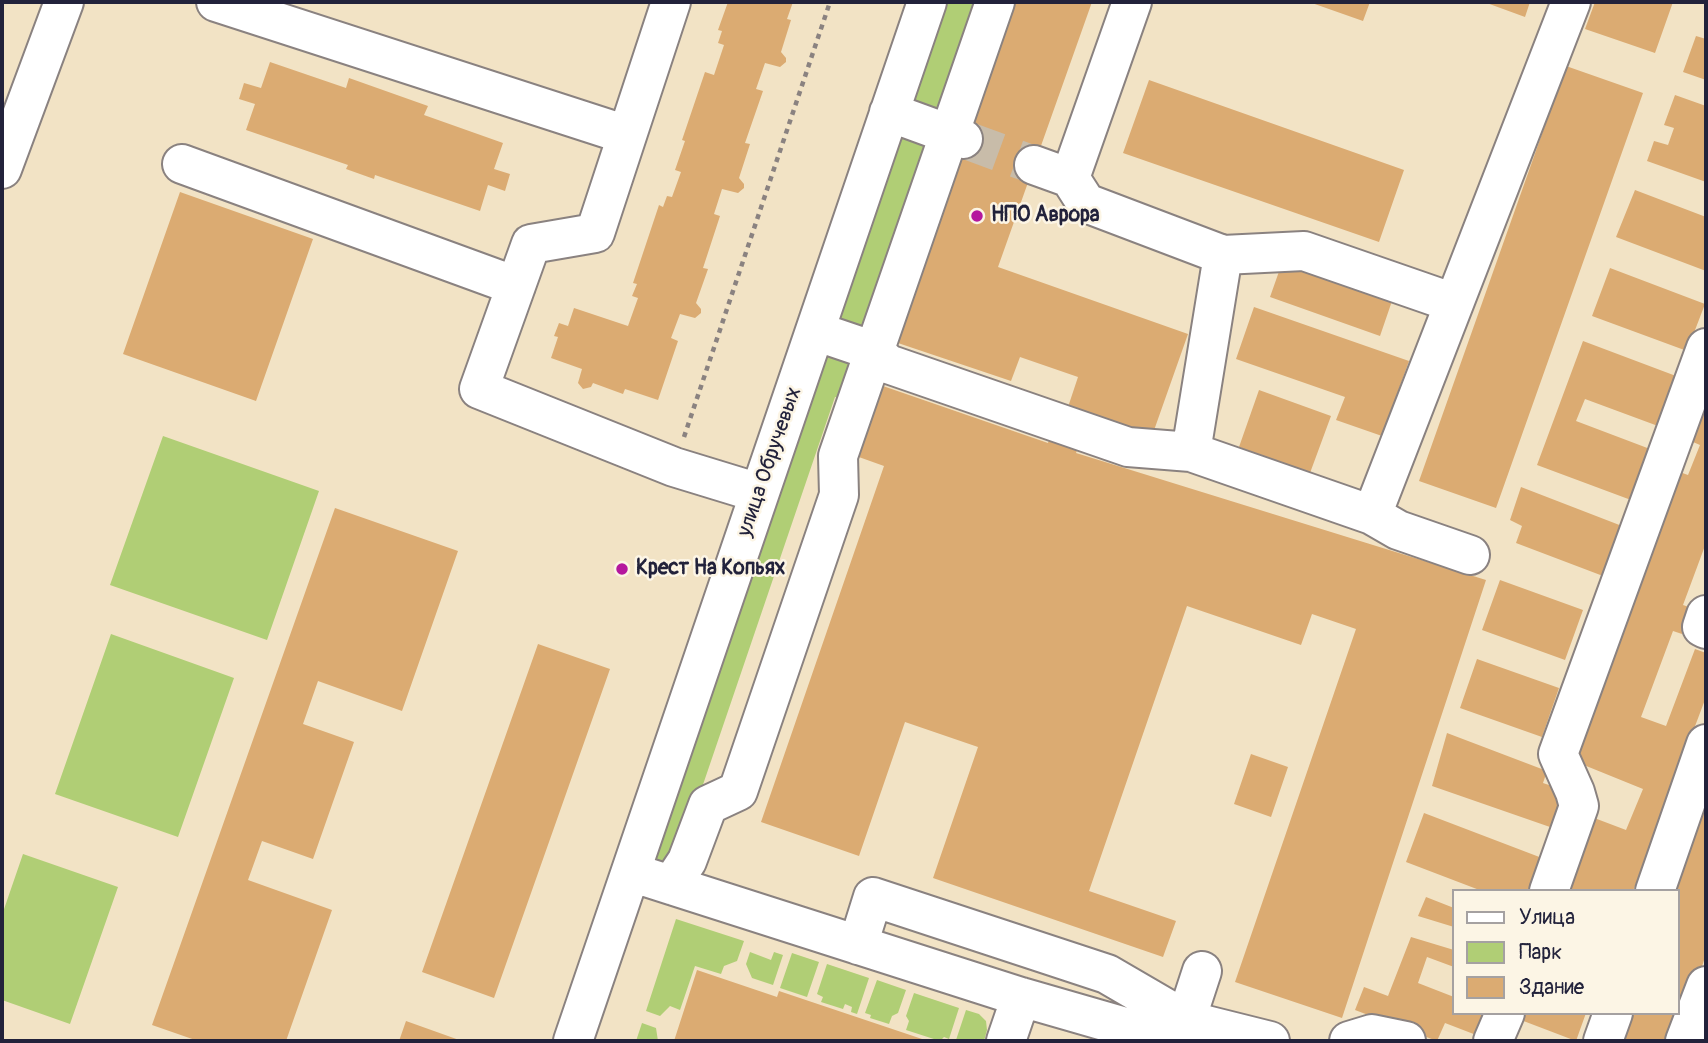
<!DOCTYPE html>
<meta charset="utf-8">
<style>
body{margin:0}
#map{position:relative;width:1708px;height:1043px;overflow:hidden;background:#f2e3c5;font-family:Pangolin,sans-serif}
canvas{display:block}
.frame{position:absolute;inset:0;border:4px solid #22223b;pointer-events:none}
.legend{position:absolute;left:1452px;top:889px;width:228px;height:126px;box-sizing:border-box;background:#fcf5e5;border:2px solid #a5a1a1;margin:0;padding:9px 12px;list-style:none;font-size:21px;color:#22223b}
.legend li{display:flex;align-items:center;gap:14px;height:35px}
.legend b{width:35px;border:2px solid #a5a1a1}
</style>
<div id="map">
<canvas width="1708" height="1043"></canvas>
<div class="frame"></div>
<ul class="legend">
<li><b style="height:9px;background:#fff"></b>Улица</li>
<li><b style="height:19px;background:#b0ce75"></b>Парк</li>
<li><b style="height:19px;background:#dbab72"></b>Здание</li>
</ul>
</div>
<script>
const ctx = document.querySelector('canvas').getContext('2d');
ctx.lineJoin = 'round';
function fill(path, color) { ctx.fillStyle = color; ctx.fill(path, 'evenodd'); }
const poly = rows => new Path2D(rows.map(r => 'M' + r).join(''));
function trace(path, color, width, dash) { ctx.strokeStyle = color; ctx.lineWidth = width; ctx.lineCap = dash ? 'butt' : 'round'; ctx.setLineDash(dash || []); ctx.stroke(path); }
function drawText(font, color, halo, rows, align = 'center') {
  ctx.font = font + ' Pangolin,sans-serif'; ctx.lineWidth = 5; ctx.setLineDash([]); ctx.textBaseline = 'middle'; ctx.strokeStyle = halo; ctx.fillStyle = color; for (const [text, x, y, turn = 0] of rows) {
    ctx.save(); ctx.translate(x, y); ctx.rotate((+turn || 0) * Math.PI / 180); ctx.textAlign = isNaN(turn) ? turn : align; if (halo) ctx.strokeText(text, 0, 0); ctx.fillText(text, 0, 0); ctx.restore();
  }
}
const green = poly([
 [945,2,975,2,936,114,910,106],
 [901,131,927,141,860,333,835,324],
 [826,352,860,363,847,400,835,397,678,858,663,878,653,862],
 [163,436,319,491,267,640,110,585],
 [111,634,234,678,178,837,55,794],
 [23,854,118,887,70,1024,2,1000,2,915],
 [676,919,744,941,737,961,724,966,721,974,695,966,680,1010,670,1006,660,1016,646,1011],
 [750,952,771,960,774,952,783,955,773,985,752,978,746,964],
 [792,953,819,962,807,997,780,988],
 [827,964,869,978,857,1014,851,1012,852,1007,845,1004,843,1009,821,1002,823,997,817,994],
 [877,980,906,990,898,1013,892,1016,889,1024,870,1018,871,1015,865,1013],
 [914,993,959,1008,949,1039,944,1037,940,1041,906,1030,909,1021,906,1016],
 [966,1010,979,1014,986,1021,987,1030,984,1041,956,1040],
 [642,1023,656,1028,658,1041,636,1041]
]);
const building = poly([
 [728,2,793,2,787,19,791,20,781,52,786,58,786,62,780,67,765,63,756,89,763,91,745,143,750,144,739,178,744,184,744,188,738,193,722,189,714,214,720,216,703,268,708,269,696,303,701,309,701,313,695,318,680,314,671,338,678,341,658,400,625,389,623,394,593,383,591,387,583,389,578,383,582,369,551,358,558,337,554,336,559,323,568,326,574,308,628,326,638,298,632,296,637,284,633,283,659,205,663,207,667,196,672,197,681,172,675,170,685,141,682,140,705,72,714,75,724,45,718,43,722,31,718,30],
 [1010,2,1092,2,998,267,1188,334,1152,436,1068,407,1078,377,1020,357,1011,381,895,342],
 [1309,2,1370,2,1363,21],
 [1484,2,1530,2,1525,17],
 [1595,2,1673,2,1655,53,1585,29],
 [1696,36,1706,39,1706,80,1683,72],
 [270,62,346,88,349,78,428,106,424,115,503,143,494,169,510,174,505,191,488,185,480,211,375,175,374,179,346,169,348,165,246,130,255,104,239,99,244,83,261,88],
 [1566,66,1643,93,1496,508,1419,481],
 [1149,80,1404,170,1379,242,1123,153],
 [1675,95,1706,106,1706,182,1647,161,1654,141,1668,145,1674,128,1664,125],
 [1635,190,1706,217,1706,271,1616,237],
 [180,192,313,239,256,401,123,354],
 [1282,263,1392,301,1380,336,1270,297],
 [1610,268,1705,304,1687,351,1592,316],
 [1254,307,1409,361,1382,436,1336,420,1345,397,1236,359],
 [1583,341,1676,376,1658,426,1585,399,1576,421,1650,449,1631,500,1537,465],
 [880,385,1048,443,1051,433,1080,442,1076,453,1486,580,1342,1018,1235,982,1356,629,1312,614,1301,645,1187,606,1089,891,1176,921,1163,957,933,878,978,747,905,722,859,856,761,822,884,466,856,456],
 [1706,386,1706,543,1683,605,1692,608,1682,634,1673,631,1641,717,1666,726,1695,649,1706,653,1706,697,1633,891,1561,891,1589,816,1626,830,1643,789,1569,759,1674,470,1688,475,1700,445,1686,439],
 [1259,390,1331,416,1310,473,1239,447],
 [1521,487,1622,526,1603,576,1516,543,1522,526,1510,520],
 [335,508,458,551,402,711,318,681,303,724,354,742,313,859,262,841,248,880,332,910,286,1041,198,1041,152,1025],
 [1500,580,1583,610,1565,660,1482,630],
 [538,644,610,669,494,998,422,972],
 [1477,659,1559,688,1542,737,1460,708],
 [1447,733,1547,771,1543,783,1564,790,1550,827,1432,786],
 [1251,754,1288,767,1271,817,1234,804],
 [1706,786,1706,954,1678,1041,1622,1041,1631,1013,1678,1013,1678,891,1671,891],
 [1424,813,1542,858,1530,891,1482,891,1406,862],
 [1426,897,1454,908,1454,927,1418,916],
 [1411,937,1454,950,1454,967,1427,957,1418,983,1454,997,1454,1013,1493,1013,1484,1038,1445,1023,1437,1041,1355,1010,1364,987,1388,996],
 [697,970,777,997,779,991,928,1041,674,1041],
 [1515,1013,1586,1013,1576,1041,1513,1017],
 [406,1021,462,1041,399,1041]
]);
const minorTunnel = poly([
 [963,139,1034,165]
]);
const path = poly([
 [684,437,830,2]
]);
const minor = poly([
 [216,2,627,135],
 [671,2,595,233,531,244,479,389,674,467,759,493],
 [889,112,963,139],
 [182,164,516,286],
 [1034,165,1070,178,1132,2],
 [2,169,64,2],
 [1070,178,1086,203,1223,255,1304,251,1454,303],
 [815,331,874,351,888,364,1128,447,1191,452,1372,515,1571,2],
 [1191,452,1223,255],
 [1372,515,1398,530,1470,555],
 [1706,615,1702,627,1706,629],
 [649,878,1021,997,1139,1031,1186,1020,1270,1041],
 [671,885,687,861,708,805,738,791,839,495,838,456,995,2],
 [1549,891,1579,806,1575,792,1558,754,1706,348],
 [1655,891,1706,744],
 [858,945,873,897,1107,974,1186,1020,1202,971],
 [573,1041,927,2],
 [1006,1041,1021,997],
 [1349,1041,1372,1034,1406,1041],
 [1493,1041,1505,1013],
 [1603,1041,1613,1013],
 [1685,1041,1706,986]
]);
const markers = [
 [977,216,7,"#b5179e"],
 [622,569,7,"#b5179e"]
];
const poiNames = [
 ["НПО Аврора",991,216],
 ["Крест На Копьях",636,569]
];
const streetNames = [
 ["улица Обручевых",770,462,-71]
];
fill(green, '#b0ce75');
fill(building, '#dbab72');
trace(minorTunnel, '#c8bca9', 38, [38, 19]);
trace(minor, '#8a8280', 42);
trace(path, '#8a8280', 4.5, [5, 5]);
trace(minor, '#fff', 38);
for (const [x, y, r, color] of markers) { const dot = new Path2D(); dot.arc(x, y, r, 0, 2 * Math.PI); ctx.fillStyle = color; ctx.fill(dot); trace(dot, '#fcf5e5', 2.5); }
drawText('bold 21px', '#22223b', '#fcf5e5', poiNames, 'left');
drawText('21px', '#22223b', '#fcf5e5', streetNames);
</script>
